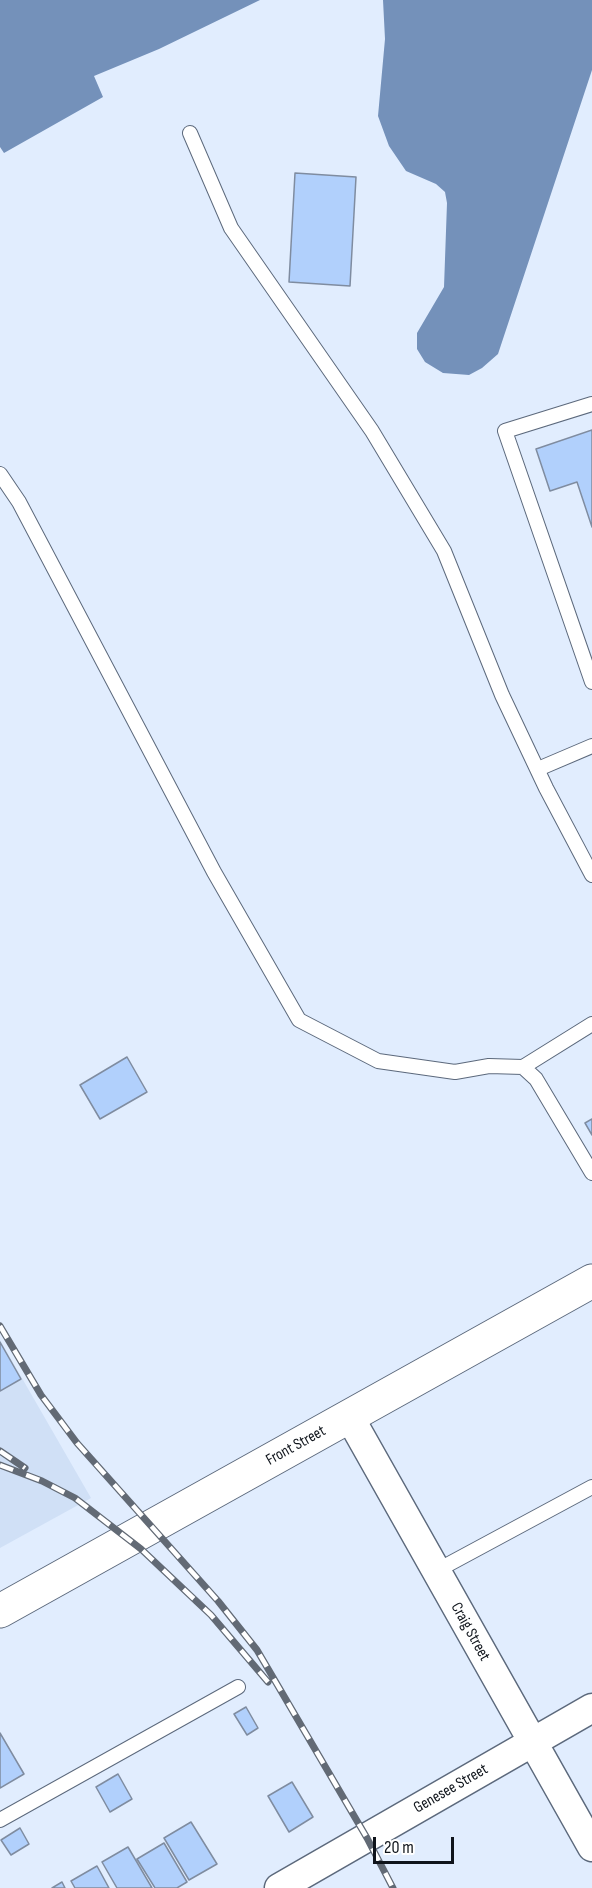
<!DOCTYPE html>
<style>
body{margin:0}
#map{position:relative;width:592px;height:1888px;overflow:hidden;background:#e1edfe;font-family:"Sofia Sans Condensed",sans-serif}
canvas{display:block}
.scale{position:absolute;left:373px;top:1837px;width:81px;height:27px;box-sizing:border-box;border:3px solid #0f141b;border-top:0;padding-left:8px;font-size:18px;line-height:21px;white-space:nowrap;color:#0f141b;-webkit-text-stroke:4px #fff;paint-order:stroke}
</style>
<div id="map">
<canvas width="592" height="1888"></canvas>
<div class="scale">20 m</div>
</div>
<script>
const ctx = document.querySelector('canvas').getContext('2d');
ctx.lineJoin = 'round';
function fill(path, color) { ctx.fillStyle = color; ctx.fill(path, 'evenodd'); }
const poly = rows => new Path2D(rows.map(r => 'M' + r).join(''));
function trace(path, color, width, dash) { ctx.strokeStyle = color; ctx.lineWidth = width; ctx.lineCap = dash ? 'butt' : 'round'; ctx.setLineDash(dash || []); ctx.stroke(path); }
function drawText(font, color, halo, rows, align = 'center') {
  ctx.font = font + ' "Sofia Sans Condensed",sans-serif'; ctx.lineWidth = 4.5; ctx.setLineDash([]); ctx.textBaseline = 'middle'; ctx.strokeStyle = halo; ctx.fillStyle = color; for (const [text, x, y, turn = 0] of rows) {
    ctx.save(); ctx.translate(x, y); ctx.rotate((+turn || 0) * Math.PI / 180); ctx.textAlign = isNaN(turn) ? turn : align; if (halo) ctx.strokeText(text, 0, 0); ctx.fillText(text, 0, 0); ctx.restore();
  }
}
const built = poly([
 [0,1340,91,1498,0,1548]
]);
const water = poly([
 [0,0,260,0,159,49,94,76,103,97,4,153,0,147],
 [383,0,592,0,592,70,498,354,482,368,469,375,443,373,425,362,417,349,417,333,444,287,447,203,445,192,436,184,406,171,389,146,378,116,385,39]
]);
const building = poly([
 [295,173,356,177,350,286,289,282,295,173],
 [592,430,592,527,577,482,550,491,536,449,592,430],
 [127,1057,147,1092,100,1119,80,1085,127,1057],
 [592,1119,592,1135,585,1123,592,1119],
 [0,1342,21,1379,0,1391,0,1342],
 [246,1707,258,1728,247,1735,234,1714,246,1707],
 [0,1733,24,1774,0,1788,0,1733],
 [118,1774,132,1799,110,1812,96,1787,118,1774],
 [292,1782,313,1817,289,1832,268,1796,292,1782],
 [191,1822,217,1864,189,1880,164,1838,191,1822],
 [20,1828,29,1844,11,1855,1,1840,20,1828],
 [164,1843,187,1882,177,1888,155,1888,137,1859,164,1843],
 [128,1847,152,1888,117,1888,102,1862,128,1847],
 [97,1866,109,1888,75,1888,71,1881,97,1866],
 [62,1882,65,1888,52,1888,62,1882]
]);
const service = poly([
 [190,133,231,228,372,431,444,551,502,695,546,788,592,875],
 [592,404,505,431,592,682],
 [0,474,19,502,214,872,299,1020,378,1061,455,1072,489,1066,523,1067,592,1024],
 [538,769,592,746],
 [523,1067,536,1079,592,1173],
 [436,1571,592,1487],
 [0,1820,238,1687]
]);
const minor = poly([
 [349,1416,592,1847],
 [279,1888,592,1708]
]);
const tertiary = poly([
 [0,1611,592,1281]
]);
const rail = poly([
 [0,1326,41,1395,77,1443,218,1601,257,1650,367,1838,393,1888],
 [0,1451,25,1468],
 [0,1465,42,1481,75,1498,141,1549,211,1615,268,1682]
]);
const streetNames = [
 ["Front Street",296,1446,-29],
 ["Craig Street",470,1632,61],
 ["Genesee Street",451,1789,-30]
];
fill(built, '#d0e0f6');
fill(water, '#7491ba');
fill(building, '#b1d0fc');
trace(building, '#7f8ca0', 1.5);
trace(service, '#5c697c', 16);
trace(minor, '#5c697c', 31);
trace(tertiary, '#5c697c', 35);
trace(service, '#fff', 14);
trace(minor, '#fff', 28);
trace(tertiary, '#fff', 33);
trace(rail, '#626a75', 7);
trace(rail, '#fff', 4.5, [14]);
drawText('16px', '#0f141b', '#fff', streetNames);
</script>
